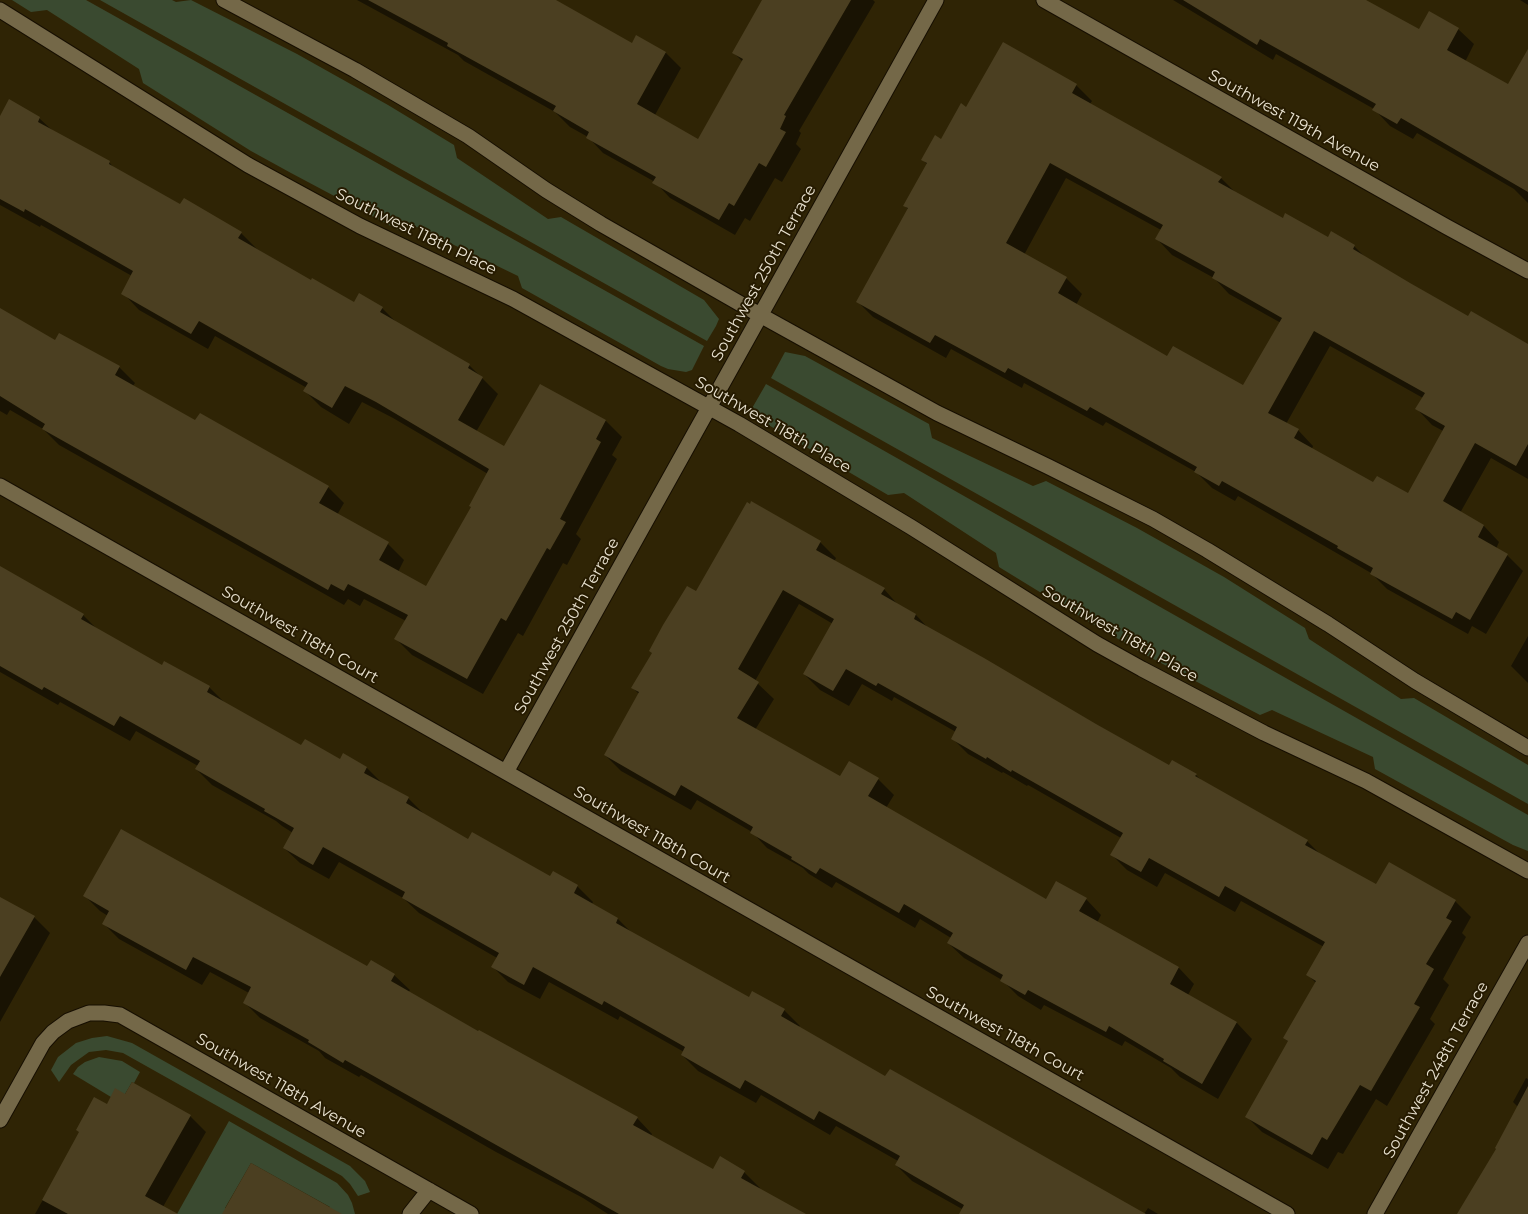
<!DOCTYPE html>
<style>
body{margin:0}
canvas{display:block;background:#2f2405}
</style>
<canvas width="1528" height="1214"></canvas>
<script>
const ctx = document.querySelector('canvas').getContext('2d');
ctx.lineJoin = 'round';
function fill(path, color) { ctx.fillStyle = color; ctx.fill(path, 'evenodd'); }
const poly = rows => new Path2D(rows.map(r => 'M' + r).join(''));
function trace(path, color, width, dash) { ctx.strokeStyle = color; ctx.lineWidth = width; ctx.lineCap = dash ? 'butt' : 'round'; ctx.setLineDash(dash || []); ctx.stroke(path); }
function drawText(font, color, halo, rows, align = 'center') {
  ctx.font = font + ' Montserrat,sans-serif'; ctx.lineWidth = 4; ctx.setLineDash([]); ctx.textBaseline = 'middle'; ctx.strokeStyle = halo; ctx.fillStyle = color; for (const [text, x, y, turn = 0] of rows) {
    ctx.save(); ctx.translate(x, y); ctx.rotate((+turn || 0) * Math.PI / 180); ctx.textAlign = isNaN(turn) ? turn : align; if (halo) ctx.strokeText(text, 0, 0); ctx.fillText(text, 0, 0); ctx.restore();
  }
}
const green = poly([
 [12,0,86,0,704,346,692,370,686,372,668,369,661,366,522,288,518,276,417,227,402,232,291,173,251,151,143,83,139,69,47,10,31,12],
 [100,0,172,0,176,2,191,0,297,54,388,105,454,145,457,158,548,219,561,217,704,300,719,319,716,326,707,341],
 [785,352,805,356,929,424,932,438,1033,486,1046,481,1137,528,1224,577,1305,628,1309,639,1401,699,1414,698,1528,765,1528,804,771,378],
 [766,384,1528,815,1528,851,1513,845,1375,769,1373,757,1272,710,1260,715,1142,653,1074,613,999,567,996,553,904,493,888,495,760,420,751,410],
 [107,1036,132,1043,350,1166,365,1181,370,1192,358,1196,350,1184,342,1176,123,1053,106,1050,89,1052,71,1065,59,1082,51,1070,58,1057,76,1043,92,1038],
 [99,1057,122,1061,140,1072,134,1083,132,1082,125,1094,111,1097,73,1074,78,1067,85,1062],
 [229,1121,337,1183,348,1195,352,1203,355,1214,327,1214,330,1207,251,1163,225,1208,234,1214,177,1214]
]);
const shadow = poly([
 [357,0,553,0,632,44,666,53,681,68,655,115,698,140,743,62,734,53,764,0,873,0,875,2,799,131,801,133,796,144,801,149,782,182,775,178,750,221,745,218,735,235,670,198,655,182,603,153,588,137,570,127,555,112,464,61,458,55],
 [1173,0,1364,0,1419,31,1458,29,1474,44,1465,62,1508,86,1528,92,1528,203,1514,189,1417,133,1413,139,1390,126,1374,109,1276,54,1273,60],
 [1520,0,1528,0,1528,5],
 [1076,85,1092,101,1090,104,1221,178,1236,193,1283,220,1328,239,1354,246,1368,260,1468,317,1528,345,1528,479,1491,458,1460,513,1484,526,1499,542,1496,549,1507,555,1523,571,1486,634,1472,626,1468,634,1387,589,1371,573,1238,496,1235,501,1212,488,1196,472,1106,422,1103,426,1024,383,1022,388,951,349,946,358,873,317,858,302,909,210,905,206,928,165,923,160,941,140,967,108],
 [1066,178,1161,230,1157,239,1172,255,1214,278,1229,294,1281,323,1244,387,1168,358,1076,305,1082,294,1066,278,1024,255],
 [1330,346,1423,398,1417,409,1432,425,1443,431,1408,495,1374,484,1312,449,1313,446,1298,430,1286,424],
 [39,118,53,131,109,162,115,169,181,205,241,233,257,249,311,282,354,304,382,308,398,324,469,365,498,394,476,432,504,448,540,386,606,421,622,437,612,455,617,459,576,534,581,539,567,565,563,563,523,636,518,633,483,694,412,655,396,639,406,621,364,599,360,606,348,599,344,605,59,445,43,429,10,410,7,415,0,411,0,310,56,342,119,367,135,383,133,386,196,422,328,487,344,503,337,515,388,544,404,560,398,572,427,588,472,507,488,474,393,418,362,402,349,424,321,407,305,391,307,388,215,336,208,349,139,310,123,293,132,276,41,225,40,227,0,205,0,119],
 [820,542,836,558,834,562,884,589,899,606,916,615,930,630,1169,766,1196,775,1203,782,1307,841,1320,854,1376,886,1455,901,1471,917,1462,933,1466,937,1443,979,1449,985,1430,1019,1435,1024,1387,1106,1376,1099,1343,1154,1338,1152,1328,1169,1262,1132,1246,1116,1289,1042,1284,1038,1316,983,1308,975,1324,947,1241,901,1235,912,1165,873,1157,887,1127,870,1112,855,1121,838,1028,785,1027,786,1003,772,1002,773,968,754,952,738,956,732,894,697,892,701,862,684,849,706,820,690,804,674,833,624,799,604,755,681,774,699,755,730,840,778,878,779,894,795,886,808,1047,900,1086,899,1101,915,1097,923,1179,968,1194,984,1188,995,1237,1023,1252,1039,1218,1099,1180,1077,1171,1068,1125,1041,1122,1046,1044,1005,1041,1010,1018,996,1002,980,964,958,948,943,951,938,920,919,915,928,836,882,832,888,809,874,803,868,767,848,752,832,697,800,691,810,621,771,605,755,639,694,632,687,697,593],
 [0,567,83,615,99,631,162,667,209,687,225,703,302,747,367,768,382,783,408,798,424,814,468,841,551,878,577,886,593,902,592,904,618,919,632,933,750,999,784,1010,800,1026,799,1027,886,1078,1143,1214,971,1214,912,1181,896,1165,898,1161,836,1126,830,1135,761,1095,756,1103,698,1071,682,1055,684,1052,620,1016,618,1020,549,982,540,999,508,982,493,967,497,958,419,913,403,898,339,862,329,879,300,863,284,848,293,833,282,826,276,821,212,785,196,769,198,766,136,731,130,741,60,702,58,705,0,672],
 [1528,636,1528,683,1511,666],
 [85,896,394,975,410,990,408,993,637,1118,652,1134,651,1136,713,1171,744,1172,760,1188,759,1189,803,1214,608,1214,583,1198,496,1152,361,1075,359,1077,325,1058,319,1051,260,1018,244,1002,249,993,210,972,202,985,119,939,104,924,108,916,100,911],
 [0,898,34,917,50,933,0,1022],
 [1526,1078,1528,1079,1528,1214,1459,1214,1497,1149,1518,1107,1513,1102],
 [126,1096,190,1116,206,1132,160,1212,161,1214,35,1214,80,1133,108,1105],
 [1148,1208,1158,1214,1144,1214]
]);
const building = poly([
 [368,0,556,0,632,43,636,35,666,52,637,104,698,139,743,59,732,53,762,0,851,0,784,115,786,116,780,129,786,132,766,167,759,163,734,206,729,203,719,220,652,183,656,177,586,138,589,132,553,111,556,106,447,46,448,43],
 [1183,0,1366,0,1419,29,1429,11,1459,28,1447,50,1508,84,1528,49,1528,192,1401,118,1397,124,1372,110,1376,104,1260,39,1257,45],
 [1003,42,1077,84,1072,93,1222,177,1218,182,1283,218,1285,213,1328,237,1331,231,1355,245,1353,249,1410,283,1468,316,1471,311,1528,344,1528,444,1516,466,1475,443,1443,501,1484,525,1478,537,1508,554,1470,620,1456,612,1452,619,1370,574,1373,568,1337,548,1338,546,1222,481,1219,486,1194,472,1197,467,1090,407,1087,411,1008,368,1005,373,935,335,930,343,856,302,908,208,903,206,927,163,921,160,935,135,941,139,961,103,966,107],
 [1050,163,1163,225,1155,239,1215,272,1212,278,1282,318,1243,385,1173,346,1167,356,1058,293,1067,277,1006,243],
 [1314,331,1425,393,1415,409,1445,426,1408,493,1377,476,1373,482,1294,438,1299,429,1268,413],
 [9,99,40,117,38,122,110,161,109,164,180,204,184,198,242,232,238,238,311,280,312,278,354,302,359,293,383,307,380,312,470,364,468,368,483,377,458,420,504,446,540,384,606,420,596,439,601,442,560,519,566,522,550,550,547,548,506,621,501,618,467,679,394,639,408,615,348,584,344,591,331,584,328,590,42,429,45,424,0,396,0,308,55,340,59,333,120,366,115,375,195,420,200,413,329,486,319,503,389,542,379,560,426,586,471,507,469,506,489,469,376,402,345,386,332,408,303,391,308,383,199,321,191,334,121,294,133,271,25,209,24,212,0,199,0,116],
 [751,501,821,541,816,550,885,588,881,594,916,614,914,619,984,658,1096,724,1169,765,1172,760,1197,774,1195,776,1308,840,1305,845,1376,884,1389,862,1456,900,1446,918,1452,921,1426,964,1434,969,1414,1004,1420,1007,1371,1091,1360,1085,1327,1140,1322,1137,1312,1155,1245,1117,1288,1041,1283,1038,1316,981,1306,975,1325,942,1225,886,1219,897,1149,858,1141,872,1110,855,1123,833,1012,770,1011,772,987,757,986,759,951,739,957,727,878,683,876,686,846,669,833,691,803,674,834,619,783,590,738,669,759,682,737,718,840,776,849,761,879,778,868,796,1046,899,1056,881,1087,898,1079,911,1179,967,1170,984,1237,1022,1202,1084,1163,1061,1164,1059,1109,1026,1106,1032,1028,990,1025,995,1000,981,1003,975,947,943,953,933,904,904,899,913,820,868,816,874,791,859,792,857,750,833,753,827,681,785,675,796,604,755,639,692,631,688,652,653,649,651,663,625,687,586,696,591,747,502,750,504],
 [0,566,84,614,81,619,162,665,164,661,210,686,207,692,301,745,305,739,340,759,343,753,367,767,364,773,409,797,406,803,468,839,472,832,550,876,553,871,578,885,574,893,618,918,616,923,749,997,752,991,785,1009,781,1016,885,1076,890,1069,1146,1214,959,1214,964,1205,895,1165,900,1156,819,1111,814,1120,745,1080,740,1089,681,1055,685,1047,604,1001,602,1005,533,967,524,985,491,967,499,953,402,898,405,892,323,847,313,865,283,848,294,828,264,811,265,809,195,769,200,761,120,716,114,726,44,687,42,690,0,666],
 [121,829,367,966,371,960,395,974,391,981,478,1031,479,1030,638,1117,633,1125,713,1169,720,1156,745,1171,741,1178,806,1214,619,1214,345,1060,343,1063,308,1042,309,1040,243,1003,251,987,193,957,186,970,102,924,109,911,83,896],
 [0,897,35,916,0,977],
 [132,1082,191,1115,145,1196,178,1214,68,1214,42,1200,79,1132,76,1130,94,1097,107,1104,115,1088,125,1094],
 [1528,1086,1528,1214,1457,1214,1496,1149,1495,1148],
 [251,1163,342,1214,222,1214]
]);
const minor = poly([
 [224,0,355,70,468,136,546,190,601,224,760,315,937,413,1049,467,1153,519,1207,550,1328,624,1415,681,1528,748],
 [1044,0,1447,227,1528,271],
 [0,10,248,165,360,226,513,299,739,424,911,527,1097,644,1142,669,1264,733,1366,781,1528,871],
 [0,486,1287,1214],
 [506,772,936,0],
 [0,1120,43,1043,53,1032,68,1021,89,1013,104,1013,120,1015,471,1214],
 [410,1214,429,1190],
 [1375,1214,1528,943]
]);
const streetNames = [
 ["Southwest 119th Avenue",1294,121,29],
 ["Southwest 118th Place",416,232,26],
 ["Southwest 250th Terrace",764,273,-61],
 ["Southwest 118th Place",773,425,30],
 ["Southwest 250th Terrace",567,626,-61],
 ["Southwest 118th Place",1120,634,30],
 ["Southwest 118th Court",300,635,30],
 ["Southwest 118th Court",652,835,30],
 ["Southwest 118th Court",1005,1034,29],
 ["Southwest 248th Terrace",1436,1070,-61],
 ["Southwest 118th Avenue",281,1086,30]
];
fill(green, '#3a4a30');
fill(shadow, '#0007');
fill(building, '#4b3f21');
trace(minor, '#160e00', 17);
trace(minor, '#746848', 15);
drawText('16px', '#e9e2d0', '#261b00', streetNames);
</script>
